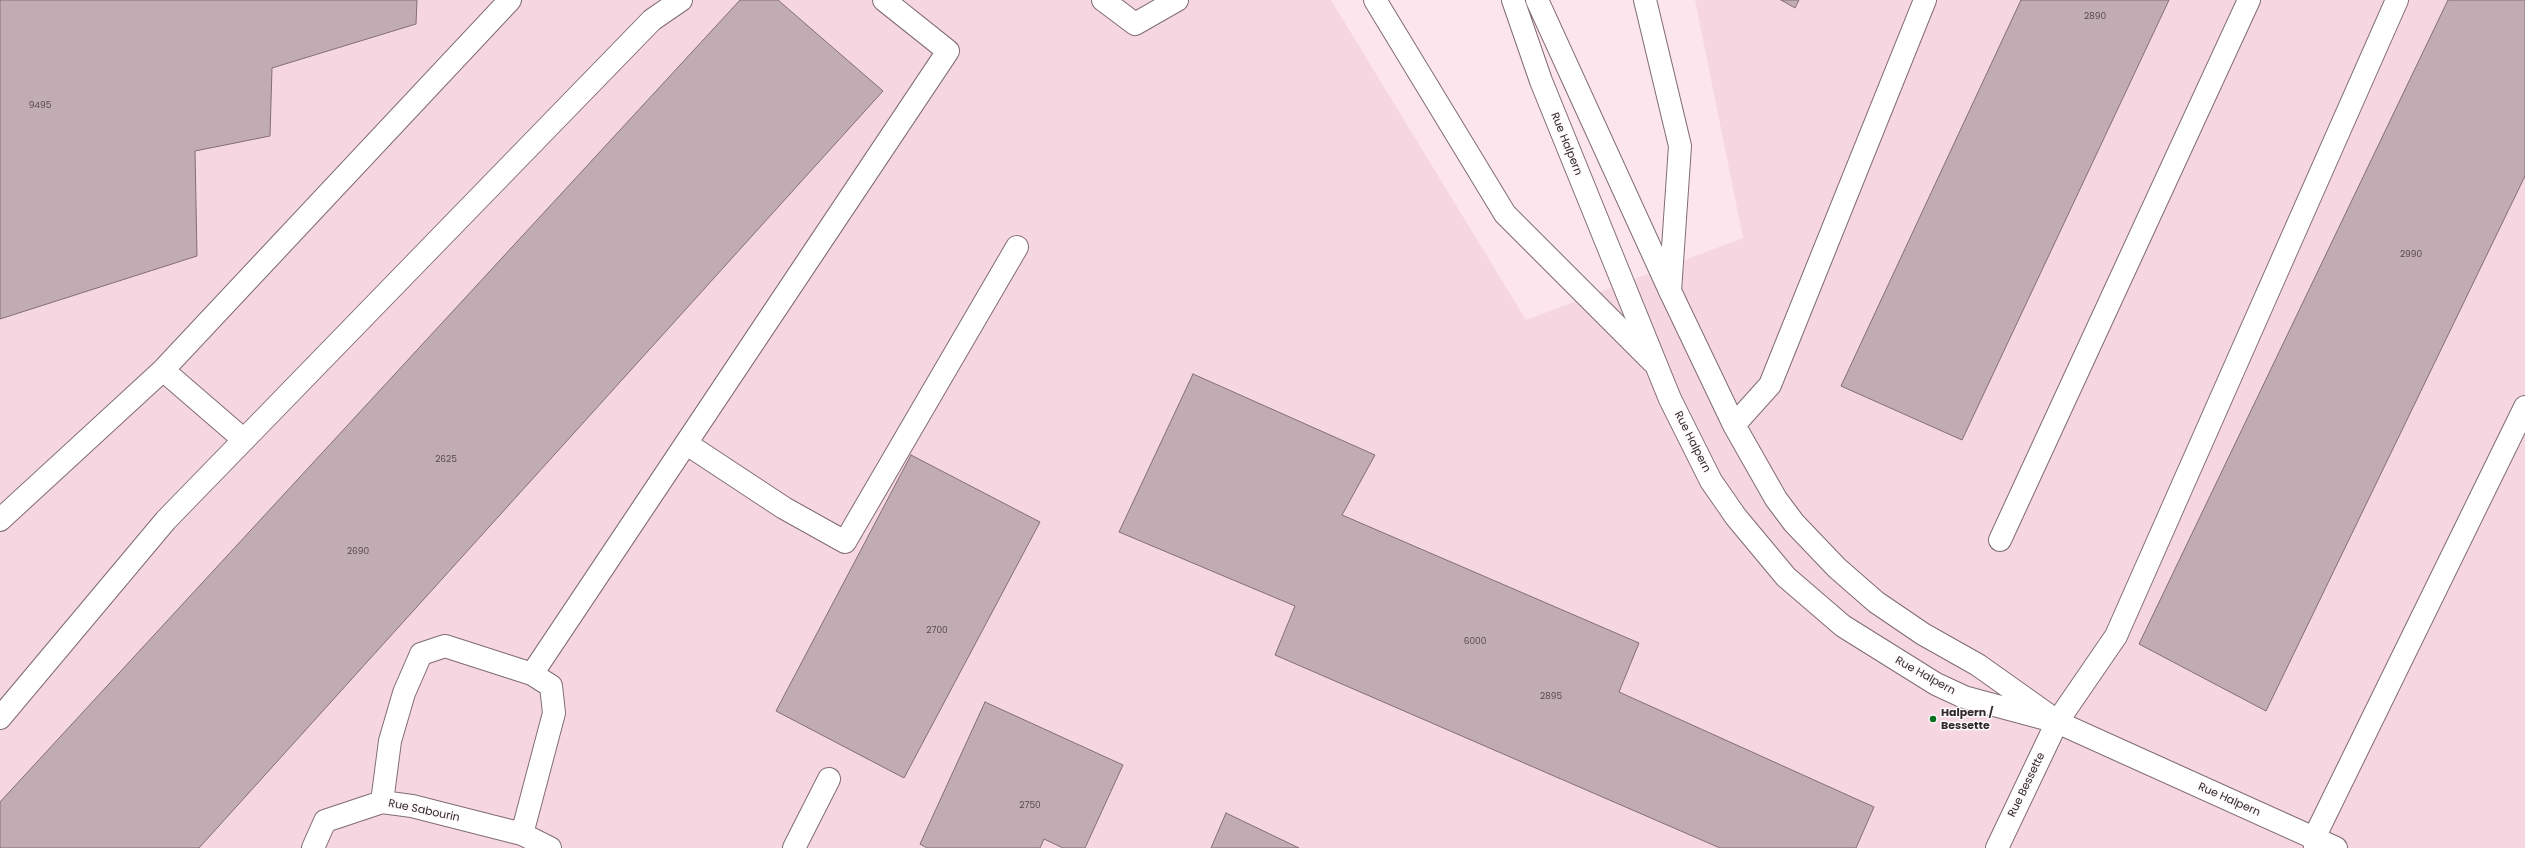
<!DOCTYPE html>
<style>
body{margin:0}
canvas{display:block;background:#fce5ed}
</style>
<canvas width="2525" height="848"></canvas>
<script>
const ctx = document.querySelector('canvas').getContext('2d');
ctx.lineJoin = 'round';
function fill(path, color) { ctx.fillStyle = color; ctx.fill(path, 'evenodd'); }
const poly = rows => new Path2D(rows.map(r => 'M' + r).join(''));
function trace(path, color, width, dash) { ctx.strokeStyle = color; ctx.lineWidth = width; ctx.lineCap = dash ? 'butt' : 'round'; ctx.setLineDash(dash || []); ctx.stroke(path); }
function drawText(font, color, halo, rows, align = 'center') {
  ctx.font = font + ' Poppins,sans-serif'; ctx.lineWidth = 3; ctx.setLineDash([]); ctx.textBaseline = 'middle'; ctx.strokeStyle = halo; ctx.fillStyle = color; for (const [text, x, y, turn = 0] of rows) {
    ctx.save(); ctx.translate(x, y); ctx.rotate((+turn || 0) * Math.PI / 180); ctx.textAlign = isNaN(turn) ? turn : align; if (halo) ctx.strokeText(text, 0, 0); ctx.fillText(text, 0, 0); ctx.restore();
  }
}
const built = poly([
 [0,0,1331,0,1526,320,1743,238,1695,0,2525,0,2525,848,0,848]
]);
const building = poly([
 [0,0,417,0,416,24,272,68,270,136,195,151,197,256,0,319,0,0],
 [740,0,778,0,883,91,199,848,0,848,0,802,740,0],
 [1781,0,1799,0,1795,8,1781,0],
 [2021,0,2169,0,1962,440,1841,386,2021,0],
 [2448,0,2525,0,2525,176,2266,711,2139,644,2448,0],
 [1193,374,1375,455,1342,515,1639,643,1619,692,1874,807,1856,848,1720,848,1275,655,1295,606,1119,532,1193,374],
 [911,455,1040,522,904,778,776,711,911,455],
 [985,702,1123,765,1085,848,1063,848,1044,839,1040,848,927,848,920,844,985,702],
 [1226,813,1299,848,1211,848,1226,813]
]);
const minor = poly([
 [1103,0,1135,24,1177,0],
 [1513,0,1541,81,1670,399,1711,481,1736,517,1786,577,1843,626,1936,684,1964,697,2057,722,2336,848],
 [1537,0,1670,291,1734,425,1776,499,1794,523,1837,568,1876,602,1923,634,1978,665,2047,714],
 [163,370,244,440],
 [1734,425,1770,385,1925,0],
 [687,444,784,508,845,542,1017,247],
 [0,520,163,370,510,0],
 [2000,540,2249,0],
 [0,718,166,520,652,20,681,0],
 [382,802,390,741,404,693,421,654,445,646,532,674],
 [522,834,554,713,551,686,532,674,948,51,884,0],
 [313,848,325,821,382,802,412,806,522,834,550,848],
 [794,848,829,779],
 [1997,848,2057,722,2116,636,2397,0],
 [2315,848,2314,838,2525,407]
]);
const major = poly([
 [1375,0,1505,214,1652,361],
 [1645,0,1680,146,1670,291]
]);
const markers = [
 [1933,719,4,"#077121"]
];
const numberNames = [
 ["2890",2095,17],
 ["9495",40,106],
 ["2990",2411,255],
 ["2625",446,460],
 ["2690",358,552],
 ["2700",937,631],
 ["6000",1475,642],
 ["2895",1551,697],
 ["2750",1030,806]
];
const streetNames = [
 ["Rue Halpern",1566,144,68],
 ["Rue Halpern",1692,442,63],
 ["Rue Halpern",1925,676,29],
 ["Rue Bessette",2027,785,-64],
 ["Rue Halpern",2229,800,24],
 ["Rue Sabourin",424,811,12]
];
const poiNames = [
 ["Halpern /",1941,713],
 ["Bessette",1941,726]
];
fill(built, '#f6d7e1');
fill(building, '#c2acb3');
trace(building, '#836f76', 1);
trace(minor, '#806c73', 24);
trace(major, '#806c73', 24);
trace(minor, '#fff', 22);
trace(major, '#fff', 22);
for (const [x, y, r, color] of markers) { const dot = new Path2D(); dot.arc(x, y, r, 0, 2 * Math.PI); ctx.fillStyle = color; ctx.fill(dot); trace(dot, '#fdf8fa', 1.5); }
drawText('9px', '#55494d', null, numberNames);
drawText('11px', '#31282b', '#fdf8fa', streetNames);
drawText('bold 11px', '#31282b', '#fdf8fa', poiNames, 'left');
</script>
